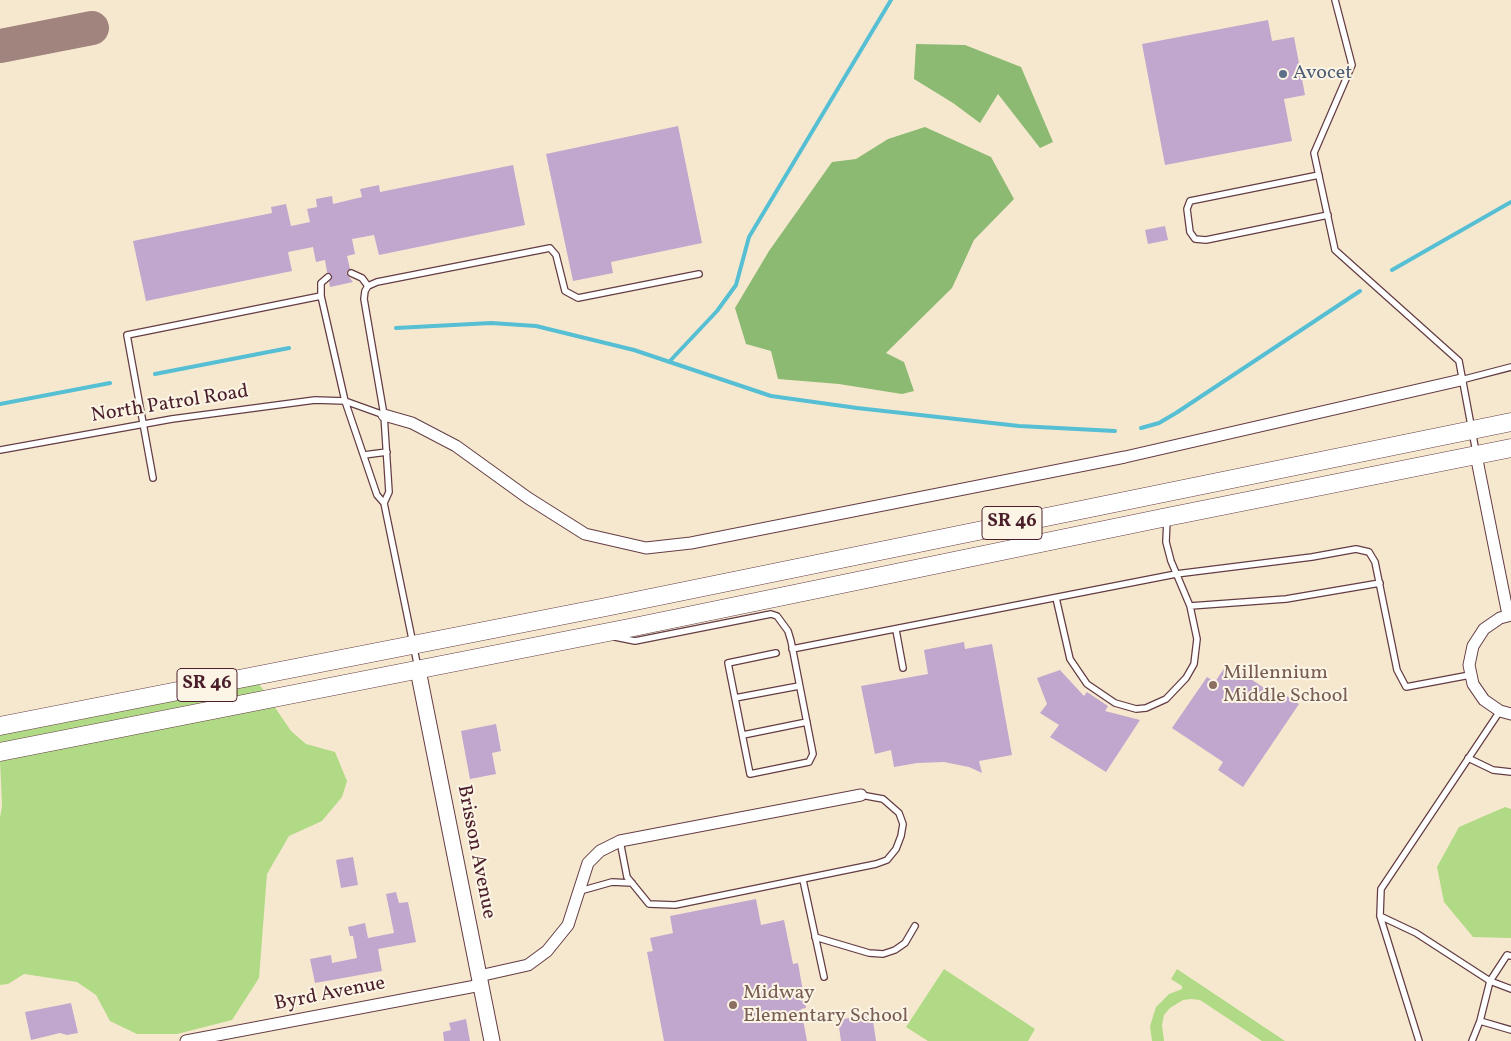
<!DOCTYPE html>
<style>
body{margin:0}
canvas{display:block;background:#f6e8cf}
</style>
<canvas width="1511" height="1041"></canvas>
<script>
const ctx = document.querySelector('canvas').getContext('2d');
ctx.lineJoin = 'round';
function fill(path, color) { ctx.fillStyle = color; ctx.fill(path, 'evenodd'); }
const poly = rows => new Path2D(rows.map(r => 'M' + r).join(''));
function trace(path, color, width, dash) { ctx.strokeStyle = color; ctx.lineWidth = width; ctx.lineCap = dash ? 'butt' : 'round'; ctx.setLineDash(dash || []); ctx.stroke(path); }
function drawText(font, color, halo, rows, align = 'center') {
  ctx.font = font + ' Vollkorn,serif'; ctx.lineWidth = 4; ctx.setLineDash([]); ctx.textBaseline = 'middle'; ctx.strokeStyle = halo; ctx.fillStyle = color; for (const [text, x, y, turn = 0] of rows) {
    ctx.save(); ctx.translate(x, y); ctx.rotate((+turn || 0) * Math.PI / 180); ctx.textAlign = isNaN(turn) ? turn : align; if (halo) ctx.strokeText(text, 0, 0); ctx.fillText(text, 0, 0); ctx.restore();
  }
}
const green = poly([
 [258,683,265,692,0,744,0,733],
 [274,706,291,731,306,744,335,752,347,781,342,797,322,821,289,836,267,874,259,978,232,1020,177,1034,137,1034,110,1021,96,995,77,982,24,974,8,984,0,985,0,818,2,806,0,760],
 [1505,807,1511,809,1511,938,1473,937,1444,902,1437,867,1459,827],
 [944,969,1035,1029,1028,1041,928,1041,906,1027],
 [1177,969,1285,1041,1262,1041,1200,1000,1191,999,1183,1000,1170,1008,1164,1015,1162,1025,1164,1041,1152,1041,1150,1026,1156,1007,1169,994,1182,989,1182,986,1171,979]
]);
const forest = poly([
 [916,44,965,45,1021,67,1053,142,1040,148,998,94,980,123,953,103,914,79],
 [925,127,991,157,1014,199,974,240,952,288,886,353,904,362,914,391,902,394,839,384,778,379,771,351,746,344,735,308,769,251,832,162,856,159,888,139]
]);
const stream = poly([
 [1392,270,1511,202],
 [396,328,491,323,536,326,634,350,771,396,857,408,1019,426,1115,431],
 [669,362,717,311,736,285,749,237,891,0],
 [155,374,289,348],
 [0,404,110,383],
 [1141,428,1159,423,1176,413,1360,291]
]);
const taxiway = poly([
 [0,46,92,28]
]);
const building = poly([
 [1268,20,1272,41,1294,37,1305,95,1284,99,1292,141,1165,165,1142,44],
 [678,126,702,243,611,262,613,273,573,281,546,154],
 [513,165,525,225,379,255,374,235,352,239,355,254,347,256,350,269,346,273,353,282,330,287,329,282,332,276,327,272,325,260,316,262,313,247,288,252,292,271,146,301,133,241,272,213,271,207,286,204,291,226,310,222,307,209,317,207,316,199,332,196,333,204,362,197,360,189,379,185,380,192],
 [1165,226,1168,240,1148,244,1145,230],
 [964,642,965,649,992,644,1012,755,979,761,982,773,969,767,944,762,917,763,894,767,891,750,875,754,861,686,928,674,924,650],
 [1225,667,1236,675,1239,671,1276,696,1279,691,1299,704,1243,787,1218,770,1223,762,1172,728,1207,677,1215,682],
 [1060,670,1084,696,1087,692,1108,706,1105,711,1140,720,1106,772,1050,737,1059,725,1040,713,1047,704,1037,678],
 [496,724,501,751,492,753,496,774,470,779,461,731],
 [353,857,358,885,341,888,336,860],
 [396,892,399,903,408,902,416,942,378,949,382,971,315,983,310,959,331,955,332,963,357,958,353,936,350,936,348,927,365,923,368,938,394,933,386,894],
 [756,899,761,925,784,920,793,964,798,963,806,1008,801,1009,807,1041,664,1041,647,952,653,951,650,938,673,933,670,916],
 [71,1003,78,1033,67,1035,60,1033,31,1040,25,1012],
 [872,1014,876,1041,841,1041,838,1020],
 [466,1019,470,1041,444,1041,443,1032,451,1030,449,1023]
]);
const lane = poly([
 [1335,0,1352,65,1314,153,1335,250,1459,361,1476,452],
 [1319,175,1190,201,1187,209,1190,232,1195,239,1206,240,1328,215],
 [351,273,362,278,368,286],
 [321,296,321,283,328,277],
 [1461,380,1511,367],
 [0,450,172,419,315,400,345,401,384,415],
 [364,455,387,452],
 [153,478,127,335,321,296,345,401,377,495,384,503,418,668],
 [384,503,389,492,384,415,364,299,365,291,368,286,377,282,550,248,556,255,565,291,578,298,699,274],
 [1056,598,1070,659,1087,684,1115,703,1136,709,1146,708,1166,699,1186,678,1194,664,1197,639,1190,606,1171,561,1166,542,1167,519],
 [1190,606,1286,599,1380,583],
 [896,630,903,668],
 [615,637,635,641,771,614,777,616,788,631,791,641,813,754,809,762,750,774,728,663,776,653],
 [792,649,1176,574,1312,557,1356,549,1369,552,1375,562,1397,670,1406,687,1470,675],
 [735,698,799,686],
 [743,735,807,722],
 [1468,758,1493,770,1511,772],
 [620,841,627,877,649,904,675,905,876,864,887,860,896,849,901,836,903,824,899,813,883,799,861,795],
 [803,880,824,977],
 [580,891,612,882,632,883],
 [1380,916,1416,933,1490,981,1511,989],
 [815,937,869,953,883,954,895,950,905,943,915,926],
 [1480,1021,1511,1030],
 [1419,1041,1380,916,1381,889,1500,711],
 [1472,1041,1480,1021,1490,981,1507,955,1511,956]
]);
const street = poly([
 [384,415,412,423,456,446,528,498,585,534,646,548,691,543,1125,457,1461,380],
 [1476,455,1508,615],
 [1511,615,1500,618,1484,629,1473,646,1469,665,1473,684,1484,700,1500,711,1511,714],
 [479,976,528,965,547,951,568,925,588,863,600,851,620,841,861,795],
 [186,1041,481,985]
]);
const secondary = poly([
 [418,670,492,1041]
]);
const primary = poly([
 [0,726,606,607,1511,422],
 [0,752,634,627,1167,517,1511,448]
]);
const markers = [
 [1283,74,5,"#5c6f8a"],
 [1213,685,5,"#8d6e63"],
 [733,1005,5,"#8d6e63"]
];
const shields = [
 [1012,523,60],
 [207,685,60]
];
const shieldNames = [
 ["SR 46",1012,523],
 ["SR 46",207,685]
];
const serviceNames = [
 ["Avocet",1293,74]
];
const streetNames = [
 ["North Patrol Road",170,405,-9],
 ["Brisson Avenue",475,852,79],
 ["Byrd Avenue",330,995,-11]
];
const educationNames = [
 ["Millennium",1223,674],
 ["Middle School",1223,697],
 ["Midway",743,994],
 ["Elementary School",743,1017]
];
fill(green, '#b0da85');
fill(forest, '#8cba72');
trace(stream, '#57bfd4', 4);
trace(taxiway, '#a0847d', 34);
fill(building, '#c1a6ce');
trace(lane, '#643d44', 8);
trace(street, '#643d44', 13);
trace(secondary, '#643d44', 17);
trace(primary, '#643d44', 19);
trace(lane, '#fff', 5.5);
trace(street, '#fff', 11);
trace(secondary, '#fff', 15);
trace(primary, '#fff', 18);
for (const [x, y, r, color] of markers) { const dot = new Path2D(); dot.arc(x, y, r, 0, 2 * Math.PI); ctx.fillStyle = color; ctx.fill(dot); trace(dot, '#fcf5e5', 2); }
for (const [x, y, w] of shields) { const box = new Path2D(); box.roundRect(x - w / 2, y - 16.5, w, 33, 4); ctx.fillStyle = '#fcf5e5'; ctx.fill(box); trace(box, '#4a1f2b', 1); }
drawText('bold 19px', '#4a1f2b', null, shieldNames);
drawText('20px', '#4e5e75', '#fcf5e5', serviceNames, 'left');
drawText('20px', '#4a1f2b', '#fcf5e5', streetNames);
drawText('20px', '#785e54', '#fcf5e5', educationNames, 'left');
</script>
